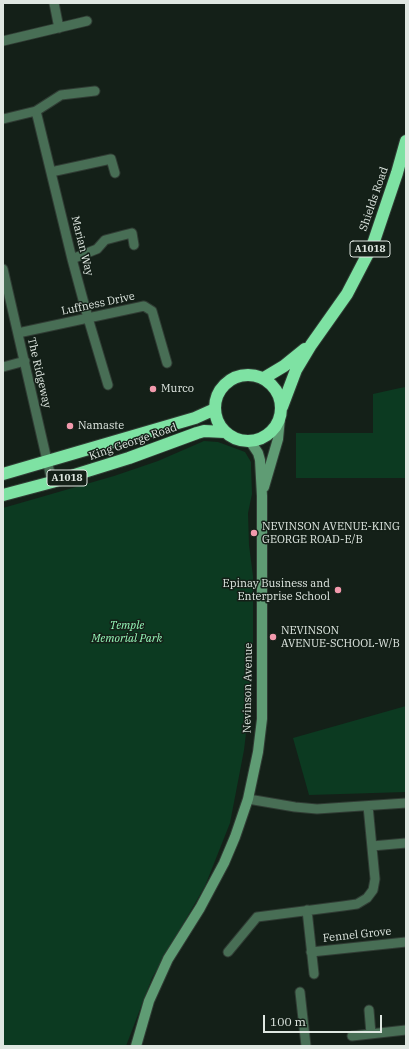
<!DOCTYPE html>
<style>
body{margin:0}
#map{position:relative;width:409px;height:1049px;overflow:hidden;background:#142018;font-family:"IBM Plex Serif",serif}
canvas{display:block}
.frame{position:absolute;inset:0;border:4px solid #dfe7e1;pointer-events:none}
.scale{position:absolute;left:263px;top:1015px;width:119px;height:18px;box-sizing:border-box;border:2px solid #dfe7e1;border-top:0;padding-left:5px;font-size:12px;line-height:14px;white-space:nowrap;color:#dfe7e1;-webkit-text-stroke:3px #142018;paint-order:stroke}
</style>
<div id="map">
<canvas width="409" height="1049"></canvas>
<div class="frame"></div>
<div class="scale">100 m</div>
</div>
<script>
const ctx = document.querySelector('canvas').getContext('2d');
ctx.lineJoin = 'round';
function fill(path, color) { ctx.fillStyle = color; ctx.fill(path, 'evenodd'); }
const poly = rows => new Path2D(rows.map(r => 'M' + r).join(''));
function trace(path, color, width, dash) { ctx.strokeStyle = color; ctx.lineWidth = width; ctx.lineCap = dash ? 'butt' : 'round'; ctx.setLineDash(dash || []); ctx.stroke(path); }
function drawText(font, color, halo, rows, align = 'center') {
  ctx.font = font + ' "IBM Plex Serif",serif'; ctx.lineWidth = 3; ctx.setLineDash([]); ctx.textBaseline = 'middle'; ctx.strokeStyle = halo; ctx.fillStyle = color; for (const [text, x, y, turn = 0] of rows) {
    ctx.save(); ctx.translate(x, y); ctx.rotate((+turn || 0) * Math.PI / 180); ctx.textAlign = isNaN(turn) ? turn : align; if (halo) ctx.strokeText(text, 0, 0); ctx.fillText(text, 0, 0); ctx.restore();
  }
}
const green = poly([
 [406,387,406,478,296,478,296,433,373,433,373,394,400,388],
 [204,441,218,442,245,452,251,462,251,467,252,494,248,513,249,545,253,576,253,649,251,666,250,699,244,750,230,823,205,886,152,978,126,1046,3,1046,3,508,114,476,158,461],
 [406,706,406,792,309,795,293,738]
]);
const street = poly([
 [54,3,59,28],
 [3,41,87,21],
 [36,111,72,259,88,318,108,385],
 [3,119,36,111,61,95,95,91],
 [51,172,111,159,115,173],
 [72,259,97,249,105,240,124,235,132,233,134,245],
 [3,269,52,482],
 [18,333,144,306,152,311,167,363],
 [3,367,25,361],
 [248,799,295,807,317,809,406,803],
 [372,846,406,843],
 [307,910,314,974],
 [228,952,257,917,343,906,357,904,367,898,373,890,375,879,368,806],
 [311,952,406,942],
 [300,992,306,1046],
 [369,1010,371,1034],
 [352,1036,406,1030]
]);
const secondary = poly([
 [264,487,278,439,280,418],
 [136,1046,149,1001,168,959,200,908,224,863,235,837,248,799,258,752,262,719,262,496,260,460,258,453,250,441]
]);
const highway = poly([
 '215 408a33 33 0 1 1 66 0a33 33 0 1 1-66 0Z',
 [264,378,284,366,305,349],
 [282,407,296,370,311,345,347,294,373,244,397,173,406,141],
 [3,474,195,418,215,409],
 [3,495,52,482,129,458,197,433,204,431,225,432]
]);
const markers = [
 [153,389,4,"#f29aad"],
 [70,426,4,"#f29aad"],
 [254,533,4,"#f29aad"],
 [338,590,4,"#f29aad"],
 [273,637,4,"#f29aad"]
];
const shields = [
 [370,249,40],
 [67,478,40]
];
const shieldNames = [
 ["A1018",370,249],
 ["A1018",67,478]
];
const streetNames = [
 ["Shields Road",374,199,-71],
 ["Marian Way",82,246,76],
 ["Luffness Drive",98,304,-12],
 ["The Ridgeway",39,373,77],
 ["King George Road",133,442,-19],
 ["Nevinson Avenue",248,688,-89],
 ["Fennel Grove",357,935,-6]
];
const poiNames = [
 ["Murco",161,389],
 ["Namaste",78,426],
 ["NEVINSON AVENUE-KING",262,527],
 ["GEORGE ROAD-E/B",262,540],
 ["Epinay Business and",330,584,"right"],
 ["Enterprise School",330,597,"right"],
 ["NEVINSON",281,631],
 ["AVENUE-SCHOOL-W/B",281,644]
];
const parkNames = [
 ["Temple",127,626],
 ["Memorial Park",127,639]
];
fill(green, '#0c3a21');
trace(street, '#303c34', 11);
trace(secondary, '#303c34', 12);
trace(highway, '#303c34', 14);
trace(street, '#486e55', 9);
trace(secondary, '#5f9c74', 10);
trace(highway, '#7ee2a3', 12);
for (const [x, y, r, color] of markers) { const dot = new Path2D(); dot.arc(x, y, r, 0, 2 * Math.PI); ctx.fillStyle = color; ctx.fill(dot); trace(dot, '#142018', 1.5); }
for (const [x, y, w] of shields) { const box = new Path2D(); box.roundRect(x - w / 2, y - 8, w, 16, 3); ctx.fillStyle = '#142018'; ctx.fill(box); trace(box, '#dfe7e1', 1); }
drawText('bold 10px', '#dfe7e1', null, shieldNames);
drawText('11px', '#dfe7e1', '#142018', streetNames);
drawText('11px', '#dfe7e1', '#142018', poiNames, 'left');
drawText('italic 11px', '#98fabb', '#142018', parkNames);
</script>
